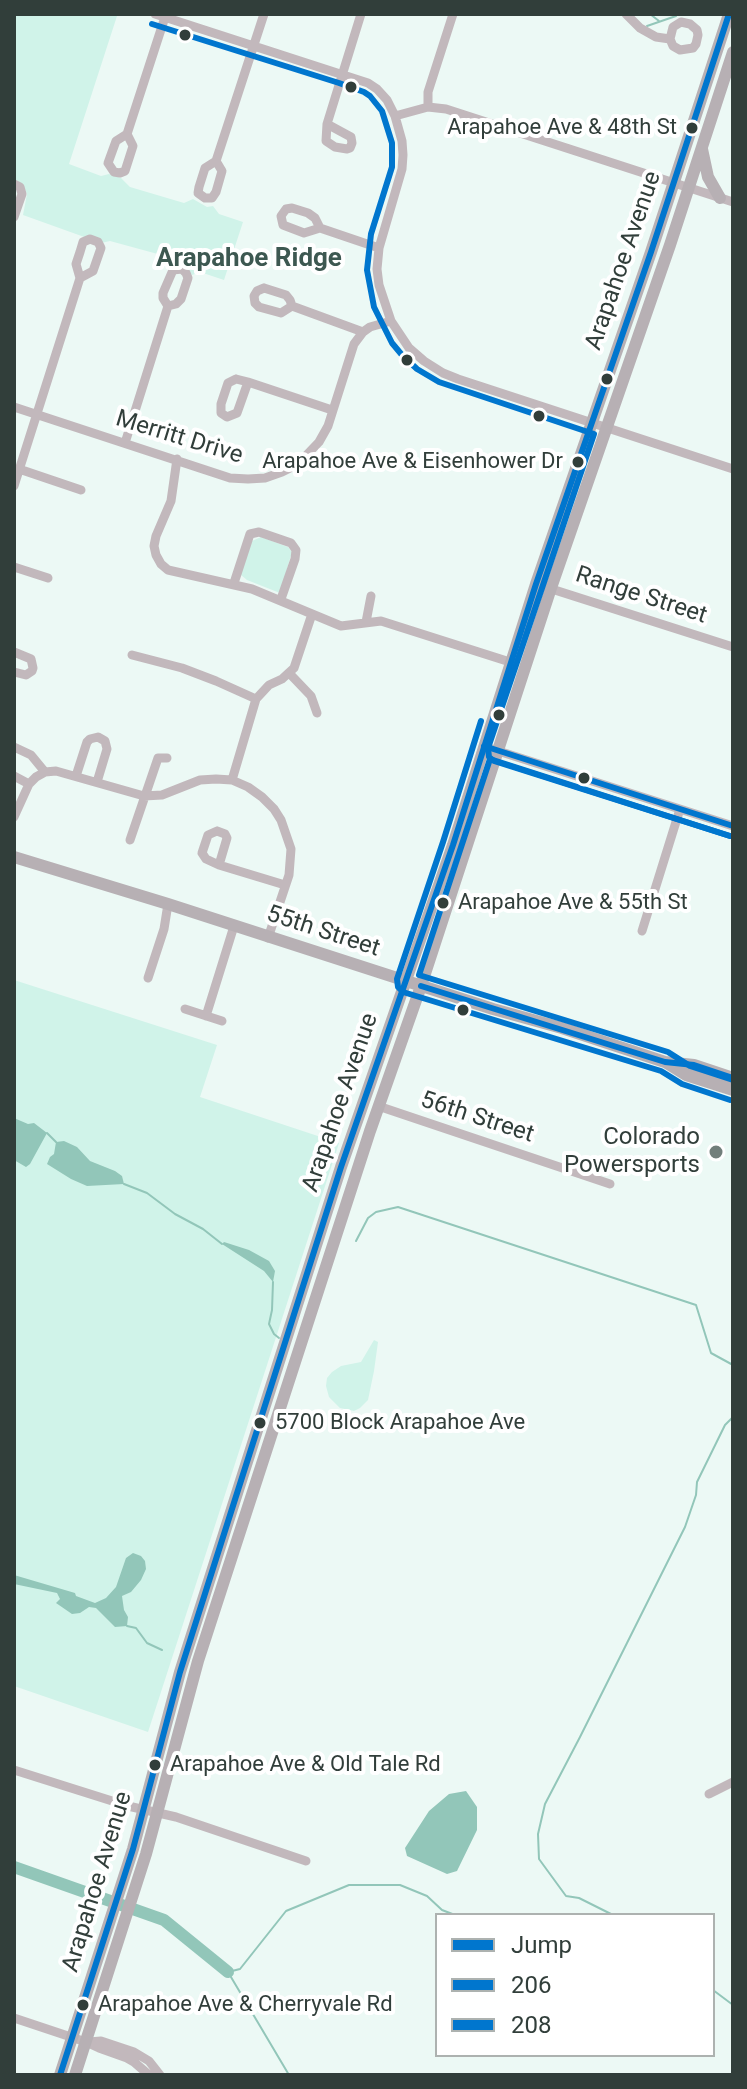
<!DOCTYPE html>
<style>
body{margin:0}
#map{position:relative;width:747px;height:2089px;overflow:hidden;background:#ecf9f5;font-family:Roboto,sans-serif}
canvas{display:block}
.frame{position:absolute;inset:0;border:16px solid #313e3a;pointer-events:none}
.legend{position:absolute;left:435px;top:1913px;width:280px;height:144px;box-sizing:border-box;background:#fff;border:2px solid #adb2b0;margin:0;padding:10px 14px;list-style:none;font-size:24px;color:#313e3a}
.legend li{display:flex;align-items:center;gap:16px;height:40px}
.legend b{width:40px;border:2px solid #adb2b0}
</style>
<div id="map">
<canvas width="747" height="2089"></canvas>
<div class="frame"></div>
<ul class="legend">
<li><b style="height:10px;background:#0076ce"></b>Jump</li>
<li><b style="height:10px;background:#0076ce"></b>206</li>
<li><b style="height:10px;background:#0076ce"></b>208</li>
</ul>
</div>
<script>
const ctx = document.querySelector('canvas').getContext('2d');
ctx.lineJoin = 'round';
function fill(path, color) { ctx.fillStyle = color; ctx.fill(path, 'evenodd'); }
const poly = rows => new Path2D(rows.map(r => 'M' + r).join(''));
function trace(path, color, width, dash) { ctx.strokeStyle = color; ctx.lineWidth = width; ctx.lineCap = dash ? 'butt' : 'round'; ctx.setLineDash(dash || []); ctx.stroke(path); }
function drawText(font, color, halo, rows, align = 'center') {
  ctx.font = font + ' Roboto,sans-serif'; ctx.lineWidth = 8; ctx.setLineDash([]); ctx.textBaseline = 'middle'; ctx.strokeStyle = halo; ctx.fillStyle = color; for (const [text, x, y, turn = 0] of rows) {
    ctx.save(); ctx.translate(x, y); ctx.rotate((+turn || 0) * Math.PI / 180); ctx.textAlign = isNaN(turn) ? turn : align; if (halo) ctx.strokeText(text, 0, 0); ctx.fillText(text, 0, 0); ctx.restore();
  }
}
const green = poly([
 [14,14,112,14,117,16,69,164,101,176,109,174,121,178,130,187,184,203,193,199,207,207,213,206,219,214,243,222,224,280,200,272,192,275,185,268,174,267,165,256,110,241,101,243,23,215,27,194,23,185,14,180],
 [261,537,288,547,292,552,280,593,247,580,241,575,241,571,252,541],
 [14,980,217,1045,200,1097,339,1143,148,1732,14,1686],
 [374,1340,378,1342,374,1371,368,1400,360,1408,354,1411,340,1408,329,1397,326,1386,327,1378,332,1372,341,1366,361,1362]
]);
const water = poly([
 [14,1118,28,1124,34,1123,47,1133,30,1164,26,1167,14,1160],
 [64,1141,77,1147,90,1161,115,1171,122,1176,124,1184,87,1186,71,1179,47,1164,50,1157,54,1154,56,1142],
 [224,1242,249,1250,269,1261,275,1271,273,1282,264,1271,222,1244],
 [133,1553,141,1556,145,1561,146,1569,141,1580,131,1592,122,1596,124,1610,128,1617,127,1626,115,1627,96,1608,89,1607,80,1613,72,1614,56,1603,60,1599,57,1593,14,1584,14,1575,75,1593,76,1596,95,1603,106,1598,116,1587,126,1558],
 [466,1791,477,1807,477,1830,457,1871,447,1874,407,1856,405,1848,429,1811,449,1794]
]);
const stream = poly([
 [650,14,659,21],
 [647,26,676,16],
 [47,1133,56,1142],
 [124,1184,147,1193,175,1214,203,1229,222,1244],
 [356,1241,368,1218,376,1212,398,1207,696,1305,711,1353,733,1365],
 [273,1282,272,1310,269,1324,274,1334,279,1338],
 [127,1626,136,1628,147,1643,162,1650],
 [613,1915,579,1898,566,1896,539,1859,538,1834,545,1804,580,1737,685,1527,696,1495,697,1482,725,1425,733,1417],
 [713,1990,733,2005],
 [289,2075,228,1972,240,1969,286,1911,349,1885,400,1885,427,1896,442,1910,455,1915]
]);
const river = poly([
 [14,1867,164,1920,228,1972]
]);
const minor = poly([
 [155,14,368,83,377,89,387,100,395,116,402,141,403,155,402,169,379,248,377,269,379,285,391,321,409,348,424,361,443,373,458,379,733,469],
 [626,14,640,28,656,37,670,39,673,46,680,50,693,48,696,44,698,35,697,30,690,24,681,22,673,27,670,39],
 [428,107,428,92,453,14],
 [395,116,428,107,446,109,733,202],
 [327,124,361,14],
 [327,124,351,137,352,143,350,148,347,149,335,147,326,141,327,124],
 [127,134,133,146,125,171,120,173,114,172,108,163,116,141,127,134,166,14],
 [216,161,222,171,216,192,212,198,205,198,198,193,199,187,205,168,216,161,264,14],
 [14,184,20,187,22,194,14,217],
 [292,208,308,213,315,218,320,228,304,233,283,225,281,216,286,209,292,208],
 [320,228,379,248],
 [264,288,286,295,290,300,292,306,281,313,259,307,255,303,254,296,257,291,264,288],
 [292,306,363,332],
 [236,379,248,382,237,413,227,417,221,413,221,404,228,383,236,379],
 [248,382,332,410],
 [14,407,230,478,248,479,265,478,282,472,298,464,319,442,328,426,354,344,363,332,370,327,391,321],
 [125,443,168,306,163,298,163,293,173,270,182,269,186,273,188,278,181,299,176,304,168,306],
 [177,459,171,501,156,536,154,546,156,555,161,564,168,570,252,589,341,626,381,621,510,662],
 [19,469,81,490],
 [14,486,80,278,76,264,80,252,83,242,90,239,98,242,101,248,93,271,80,278],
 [14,567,48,578],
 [234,583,250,534,259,532,291,543,296,550,295,559,281,599],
 [536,584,733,647],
 [366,622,371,596],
 [14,652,31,659,33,668,32,671,26,675,14,672],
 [132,655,182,668,216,681,256,699],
 [290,674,311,696,317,713],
 [14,747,31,755,45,772],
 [492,749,733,826],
 [14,776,29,784],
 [76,776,87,742,90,739,98,737,105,741,107,749,97,782],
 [232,780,256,699,269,685,282,679,294,668,312,614],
 [14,817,29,784,36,777,45,772,56,771,144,796,162,795,200,780,216,779,232,780,248,787,262,797,274,809,281,820,291,849,289,875,268,938],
 [217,831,225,834,227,838,219,865,206,859,202,853,208,835,217,831],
 [130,840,158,758,167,758],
 [219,865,285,885],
 [642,931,680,809],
 [148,978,164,929,168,904],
 [185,1009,222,1021],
 [206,1016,234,926],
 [378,1106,610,1184],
 [14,1770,128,1806,176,1817,306,1861],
 [709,1794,733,1782],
 [14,2018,86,2042,99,2048,127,2058,134,2062,149,2075],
 [89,2042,101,2041,134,2052,149,2061,160,2075]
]);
const major = poly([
 [702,149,708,177,720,198],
 [14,857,168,904,493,1009,562,1028,665,1062,694,1065,733,1078],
 [665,1062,686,1075,733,1090],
 [60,2075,133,1849,180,1672,341,1167,453,845,536,584,651,252,729,14],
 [75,2075,146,1854,198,1661,370,1131,421,986,551,588,670,245,733,52]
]);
const bus1 = poly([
 [484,746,733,826],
 [421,986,665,1062,694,1065,733,1078],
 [60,2075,133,1849,180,1672,341,1167,453,845,536,584,651,252,729,14]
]);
const bus2 = poly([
 [152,24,339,83,364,92,370,96,382,111,392,143,392,167,371,234,367,270,374,307,392,343,402,355,417,369,439,382,594,434,488,748,489,757,494,761,730,836],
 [481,721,443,842,397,979,398,987,403,992,661,1071,682,1084,730,1100]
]);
const bus3 = poly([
 [730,836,490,759,419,975,668,1052,690,1066,733,1080]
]);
const markers = [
 [185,35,7,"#313e3a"],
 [351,87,7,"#313e3a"],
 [692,128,7,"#313e3a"],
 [407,360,7,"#313e3a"],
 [607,379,7,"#313e3a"],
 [539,416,7,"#313e3a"],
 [578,462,7,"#313e3a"],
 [499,715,7,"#313e3a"],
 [584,778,7,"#313e3a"],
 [443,903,7,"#313e3a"],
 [463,1010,7,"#313e3a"],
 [716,1152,8,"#727f7b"],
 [260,1423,7,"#313e3a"],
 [155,1765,7,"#313e3a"],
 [83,2005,7,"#313e3a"]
];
const busNames = [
 ["Arapahoe Ave & 48th St",677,128,"right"],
 ["Arapahoe Ave & Eisenhower Dr",563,462,"right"],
 ["Arapahoe Ave & 55th St",458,903],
 ["5700 Block Arapahoe Ave",275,1423],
 ["Arapahoe Ave & Old Tale Rd",170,1765],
 ["Arapahoe Ave & Cherryvale Rd",98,2005]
];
const streetNames = [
 ["Arapahoe Avenue",624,261,-71],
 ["Merritt Drive",179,438,17],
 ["Range Street",641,596,18],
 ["55th Street",323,932,18],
 ["Arapahoe Avenue",341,1103,-71],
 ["56th Street",477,1118,18],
 ["Arapahoe Avenue",98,1882,-73]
];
const poiNames = [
 ["Colorado",700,1138],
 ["Powersports",700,1166]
];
const neighbourhoodNames = [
 ["Arapahoe Ridge",249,259]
];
fill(green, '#d0f3e9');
fill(water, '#92c6b9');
trace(stream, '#92c6b9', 2);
trace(river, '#92c6b9', 12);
trace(minor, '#c2b8bc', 9);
trace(major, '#b7b0b4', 12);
trace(bus1, '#0076ce', 6);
trace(bus2, '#0076ce', 6);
trace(bus3, '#0076ce', 6);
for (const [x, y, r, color] of markers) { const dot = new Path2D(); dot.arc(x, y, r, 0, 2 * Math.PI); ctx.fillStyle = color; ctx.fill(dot); trace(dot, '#fff', 3); }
drawText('22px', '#313e3a', '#fff', busNames, 'left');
drawText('24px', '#313e3a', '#fff', streetNames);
drawText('24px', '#313e3a', '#fff', poiNames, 'right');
drawText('bold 26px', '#3d5851', '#fff', neighbourhoodNames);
</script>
